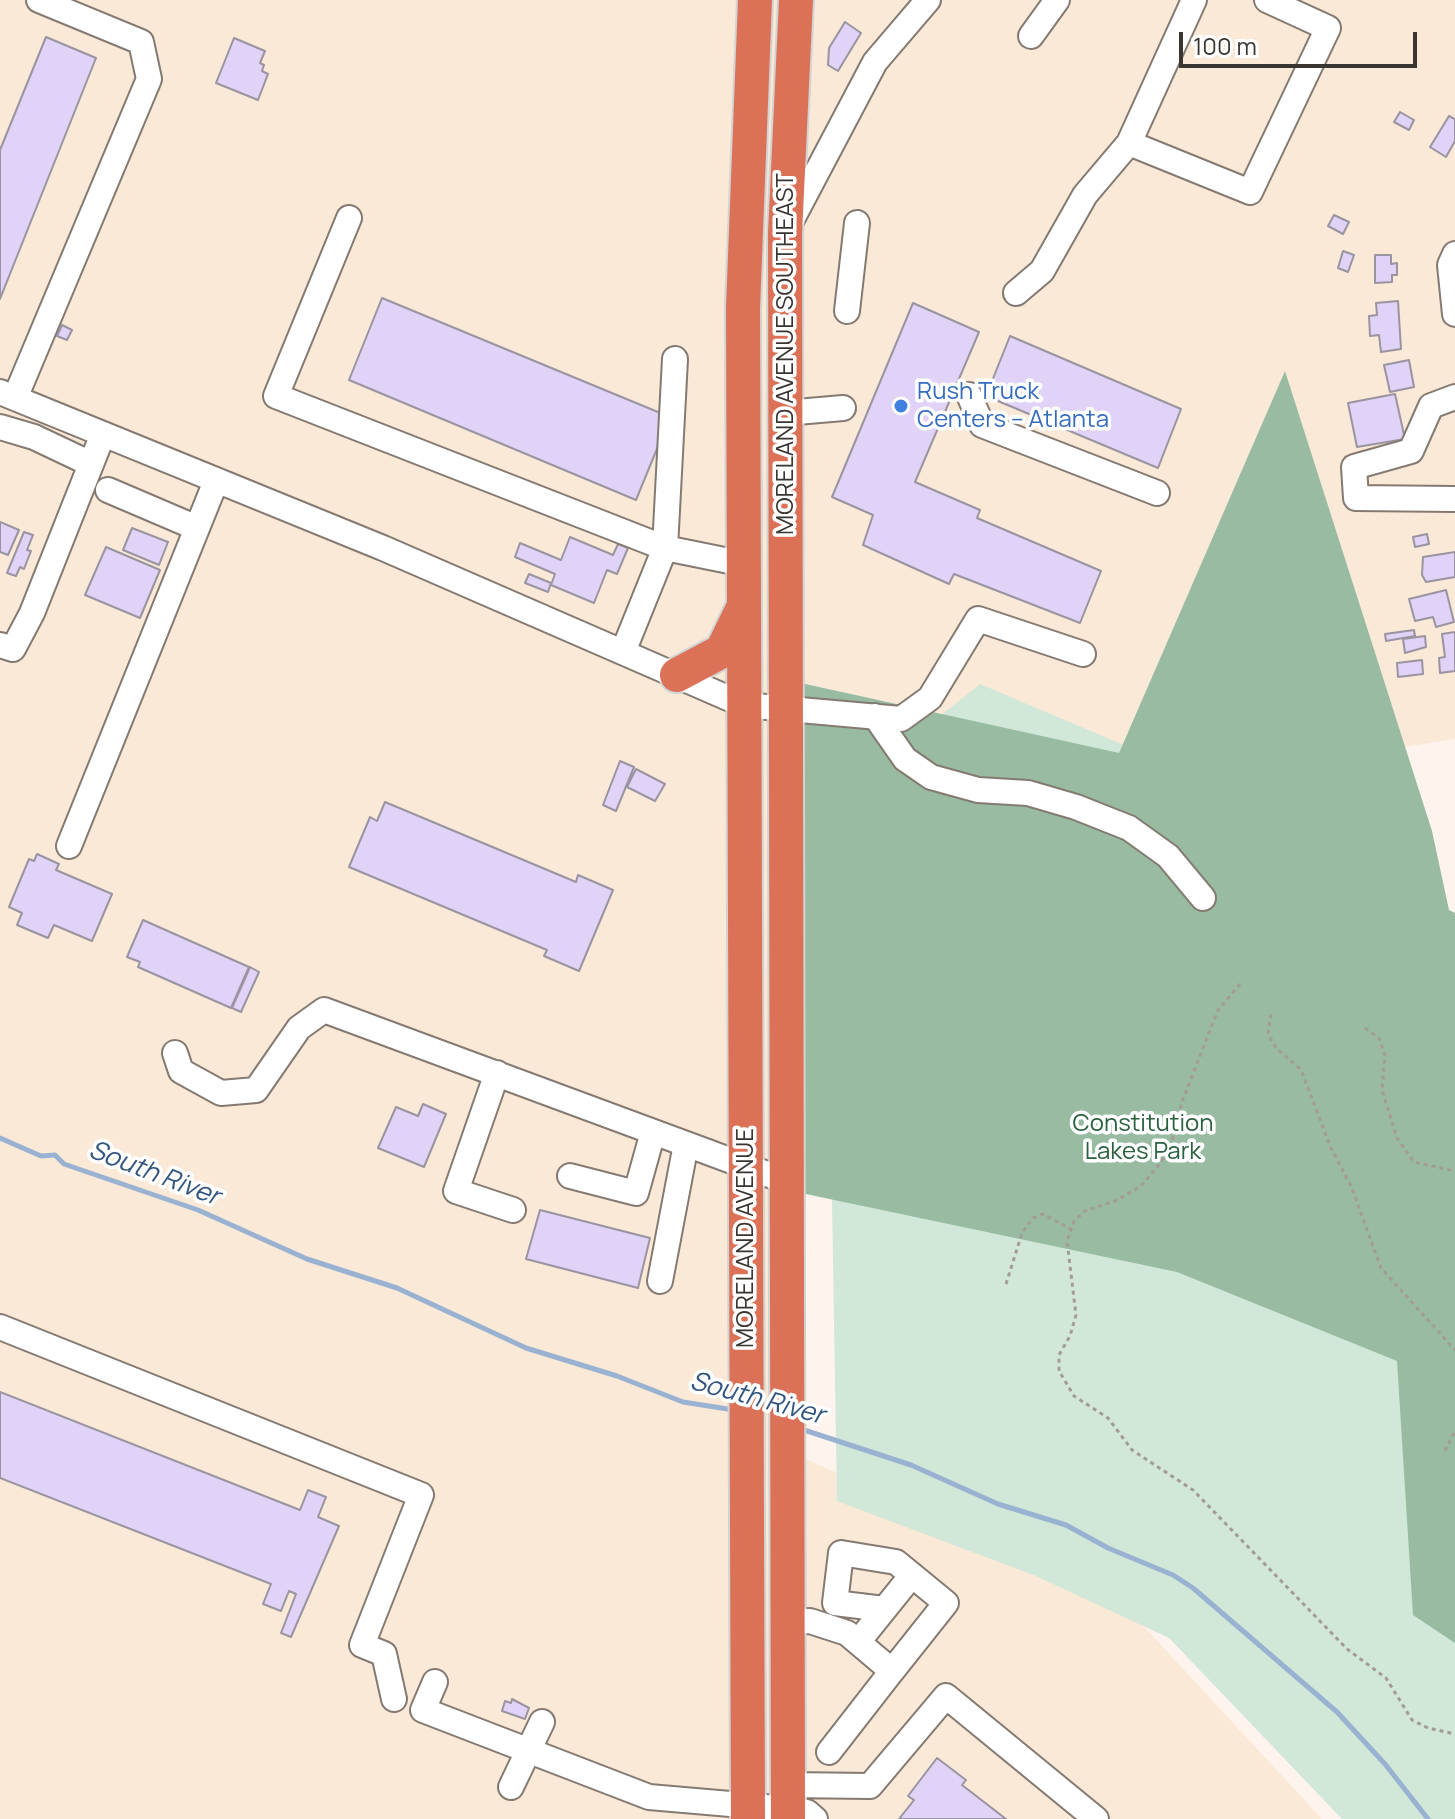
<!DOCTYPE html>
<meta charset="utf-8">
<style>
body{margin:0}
#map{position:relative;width:1455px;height:1819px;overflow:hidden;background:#fef4ed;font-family:Manrope,sans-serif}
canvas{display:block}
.scale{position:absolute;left:1179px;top:32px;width:238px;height:36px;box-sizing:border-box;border:4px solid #393531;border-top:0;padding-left:10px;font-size:24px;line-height:28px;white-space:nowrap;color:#393531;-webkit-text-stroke:6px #fff;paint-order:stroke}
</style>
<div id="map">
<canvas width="1455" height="1819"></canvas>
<div class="scale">100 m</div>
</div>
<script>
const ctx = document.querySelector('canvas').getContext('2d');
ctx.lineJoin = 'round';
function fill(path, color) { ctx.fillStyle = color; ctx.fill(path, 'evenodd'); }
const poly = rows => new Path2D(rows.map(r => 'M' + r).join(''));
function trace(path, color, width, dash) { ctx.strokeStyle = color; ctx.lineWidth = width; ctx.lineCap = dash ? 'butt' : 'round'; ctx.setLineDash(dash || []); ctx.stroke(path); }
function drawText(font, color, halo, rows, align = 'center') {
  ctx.font = font + ' Manrope,sans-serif'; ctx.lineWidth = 7; ctx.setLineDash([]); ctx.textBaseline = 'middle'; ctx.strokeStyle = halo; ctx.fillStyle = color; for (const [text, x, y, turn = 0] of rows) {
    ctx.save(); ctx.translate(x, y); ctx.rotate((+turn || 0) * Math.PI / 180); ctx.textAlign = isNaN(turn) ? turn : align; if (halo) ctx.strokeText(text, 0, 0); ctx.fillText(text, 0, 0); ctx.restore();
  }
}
const industrial = poly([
 [0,0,1455,0,1455,739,1405,747,1285,372,1119,753,801,683,789,1452,1112,1592,1322,1819,0,1819]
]);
const green = poly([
 [980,684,1145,754,1455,935,1455,1819,1342,1819,1169,1638,1036,1576,837,1501,824,722,934,721]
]);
const forest = poly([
 [1285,371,1432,831,1449,910,1455,913,1455,1643,1413,1615,1397,1361,1177,1272,801,1193,801,683,1119,753]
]);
const stream = poly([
 [0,1138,41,1156,55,1155,64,1164,198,1210,307,1259,397,1288,526,1348,617,1376,683,1402,734,1410],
 [801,1429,911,1465,998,1504,1066,1525,1108,1548,1173,1575,1193,1588,1337,1712,1385,1764,1428,1819]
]);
const building = poly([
 [845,22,861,33,838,71,828,65,829,48,845,22],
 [46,37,96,58,0,299,0,150,46,37],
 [234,38,265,51,260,63,264,65,262,71,268,74,258,100,216,83,234,38],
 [1400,112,1414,120,1409,130,1394,122,1400,112],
 [1449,116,1455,119,1455,141,1446,157,1430,147,1449,116],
 [1334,215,1349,222,1343,234,1328,226,1334,215],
 [1343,251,1354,255,1348,272,1338,268,1343,251],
 [1375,255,1391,255,1391,264,1397,263,1397,275,1392,275,1392,282,1375,283,1375,255],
 [382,298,670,417,636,500,349,380,382,298],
 [1398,301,1401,349,1381,352,1379,335,1370,336,1369,316,1377,315,1376,303,1398,301],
 [913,303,979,332,915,482,980,510,977,518,1101,571,1080,623,954,574,949,584,863,545,873,515,832,497,913,303],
 [62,325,72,330,67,340,57,336,62,325],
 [1010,336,1181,409,1158,468,986,396,1010,336],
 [1409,360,1414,387,1390,392,1384,365,1409,360],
 [1395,394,1405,439,1357,447,1348,403,1395,394],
 [0,522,19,530,8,555,0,552,0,522],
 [132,528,168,542,159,565,123,550,132,528],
 [24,532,33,535,27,550,31,551,24,569,20,567,16,576,7,573,24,532],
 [1427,534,1429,544,1415,547,1413,537,1427,534],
 [570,537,613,555,618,544,628,548,617,574,607,570,594,603,551,585,555,574,515,557,520,543,561,560,570,537],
 [106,547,160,570,140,618,85,595,106,547],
 [1455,552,1455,577,1426,582,1422,575,1423,557,1455,552],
 [529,574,551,583,548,592,525,583,529,574],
 [1446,590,1454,622,1436,627,1433,617,1415,621,1409,599,1446,590],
 [1414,630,1415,636,1386,641,1385,634,1414,630],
 [1455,632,1455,671,1440,673,1439,658,1445,657,1442,634,1455,632],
 [1425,636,1426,647,1405,653,1403,639,1425,636],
 [1422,660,1423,674,1398,677,1397,663,1422,660],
 [620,761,634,767,616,811,603,805,620,761],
 [636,769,665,784,655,801,627,787,636,769],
 [385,802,576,882,578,875,613,890,579,971,544,956,547,950,349,867,370,817,377,821,385,802],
 [37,854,59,864,56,870,112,894,92,941,54,925,48,938,17,925,22,913,9,907,29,859,34,861,37,854],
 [143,920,249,967,231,1008,138,967,140,962,127,957,143,920],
 [250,967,259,972,241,1012,232,1008,250,967],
 [423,1104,446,1114,424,1167,378,1148,396,1107,418,1116,423,1104],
 [540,1210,650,1238,638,1288,526,1259,540,1210],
 [0,1392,300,1510,308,1490,326,1497,318,1517,339,1526,291,1637,281,1633,296,1594,289,1591,281,1611,263,1604,271,1584,0,1478,0,1392],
 [512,1699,529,1708,525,1719,502,1711,505,1701,511,1703,512,1699],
 [937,1758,966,1780,962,1785,1006,1819,899,1819,914,1800,908,1796,937,1758]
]);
const path = poly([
 [1240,984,1218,1010,1182,1102,1170,1148,1159,1165,1141,1186,1115,1201,1085,1211,1074,1221,1067,1241,1076,1315,1070,1336,1059,1355,1059,1371,1074,1396,1108,1418,1132,1450,1193,1490,1347,1649,1386,1678,1412,1720,1428,1728,1455,1734],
 [1271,1014,1268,1034,1276,1048,1301,1070,1331,1148,1351,1186,1381,1268,1455,1350],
 [1365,1028,1379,1038,1385,1055,1382,1090,1397,1138,1414,1162,1455,1171],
 [1006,1284,1022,1233,1033,1218,1043,1214,1071,1229],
 [1445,1451,1455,1431]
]);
const minor = poly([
 [1031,36,1057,0],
 [1129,143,1250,192,1328,28,1267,0],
 [349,218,276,396,665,548,675,359],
 [789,225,875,62,928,0],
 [1455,254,1450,265,1455,314],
 [1016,293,1042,271,1085,195,1129,143,1194,0],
 [847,311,857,223],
 [0,392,383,548,744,705,901,719,930,698,978,619,1083,654],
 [969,395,982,425,1157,493],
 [1455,397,1431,406,1411,451,1354,467,1356,498,1455,499],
 [15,398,149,79,141,42,39,0],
 [785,413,843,408],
 [0,427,34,437,91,464],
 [108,490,197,528],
 [0,645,13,649,32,613,103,434],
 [623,652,665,548,744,564],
 [875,716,905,759,931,777,978,790,1028,793,1076,807,1129,828,1168,856,1203,898],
 [69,846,216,481],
 [175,1053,181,1071,221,1093,256,1090,299,1028,324,1010,786,1181],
 [497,1073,456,1191,513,1210],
 [570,1176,636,1193,653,1132],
 [660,1281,686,1144],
 [0,1327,421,1495,362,1645,384,1654,394,1699],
 [884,1609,835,1603,841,1553,896,1562,946,1603,892,1671],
 [788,1622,810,1621,847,1633,892,1671,829,1752],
 [858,1642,912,1575],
 [435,1682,423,1710,649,1797,788,1809,807,1812,815,1819],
 [788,1785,870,1786,946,1696,1096,1819],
 [511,1787,542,1722]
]);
const highway = poly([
 [677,675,722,651,742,610],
 [748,1819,743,308,755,0],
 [788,1819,785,234,796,0]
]);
const markers = [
 [901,406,8,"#3f7fe0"]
];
const streetNames = [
 ["MORELAND AVENUE SOUTHEAST",786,354,-90],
 ["MORELAND AVENUE",746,1238,-90]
];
const shopNames = [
 ["Rush Truck",917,392],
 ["Centers – Atlanta",917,420]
];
const parkNames = [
 ["Constitution",1143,1124],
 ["Lakes Park",1143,1152]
];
const waterNames = [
 ["South River",154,1174,21],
 ["South River",757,1399,15]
];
fill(industrial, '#fae9d7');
fill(green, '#d1e7d7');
fill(forest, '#98bba1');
trace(stream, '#9ab2d1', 5);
fill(building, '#e1d2f7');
trace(building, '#9994a0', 2);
trace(minor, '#847a72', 28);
trace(highway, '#d3d3d2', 38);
trace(path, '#a39c96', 3, [4, 4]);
trace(minor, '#fff', 24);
trace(highway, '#db7258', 34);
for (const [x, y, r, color] of markers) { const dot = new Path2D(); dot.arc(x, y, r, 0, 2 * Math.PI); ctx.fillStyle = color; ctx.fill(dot); trace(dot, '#fff', 3); }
drawText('24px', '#393531', '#fff', streetNames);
drawText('24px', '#366cbe', '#fff', shopNames, 'left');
drawText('24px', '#2a613e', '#fff', parkNames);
drawText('italic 26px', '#335681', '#fff', waterNames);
</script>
